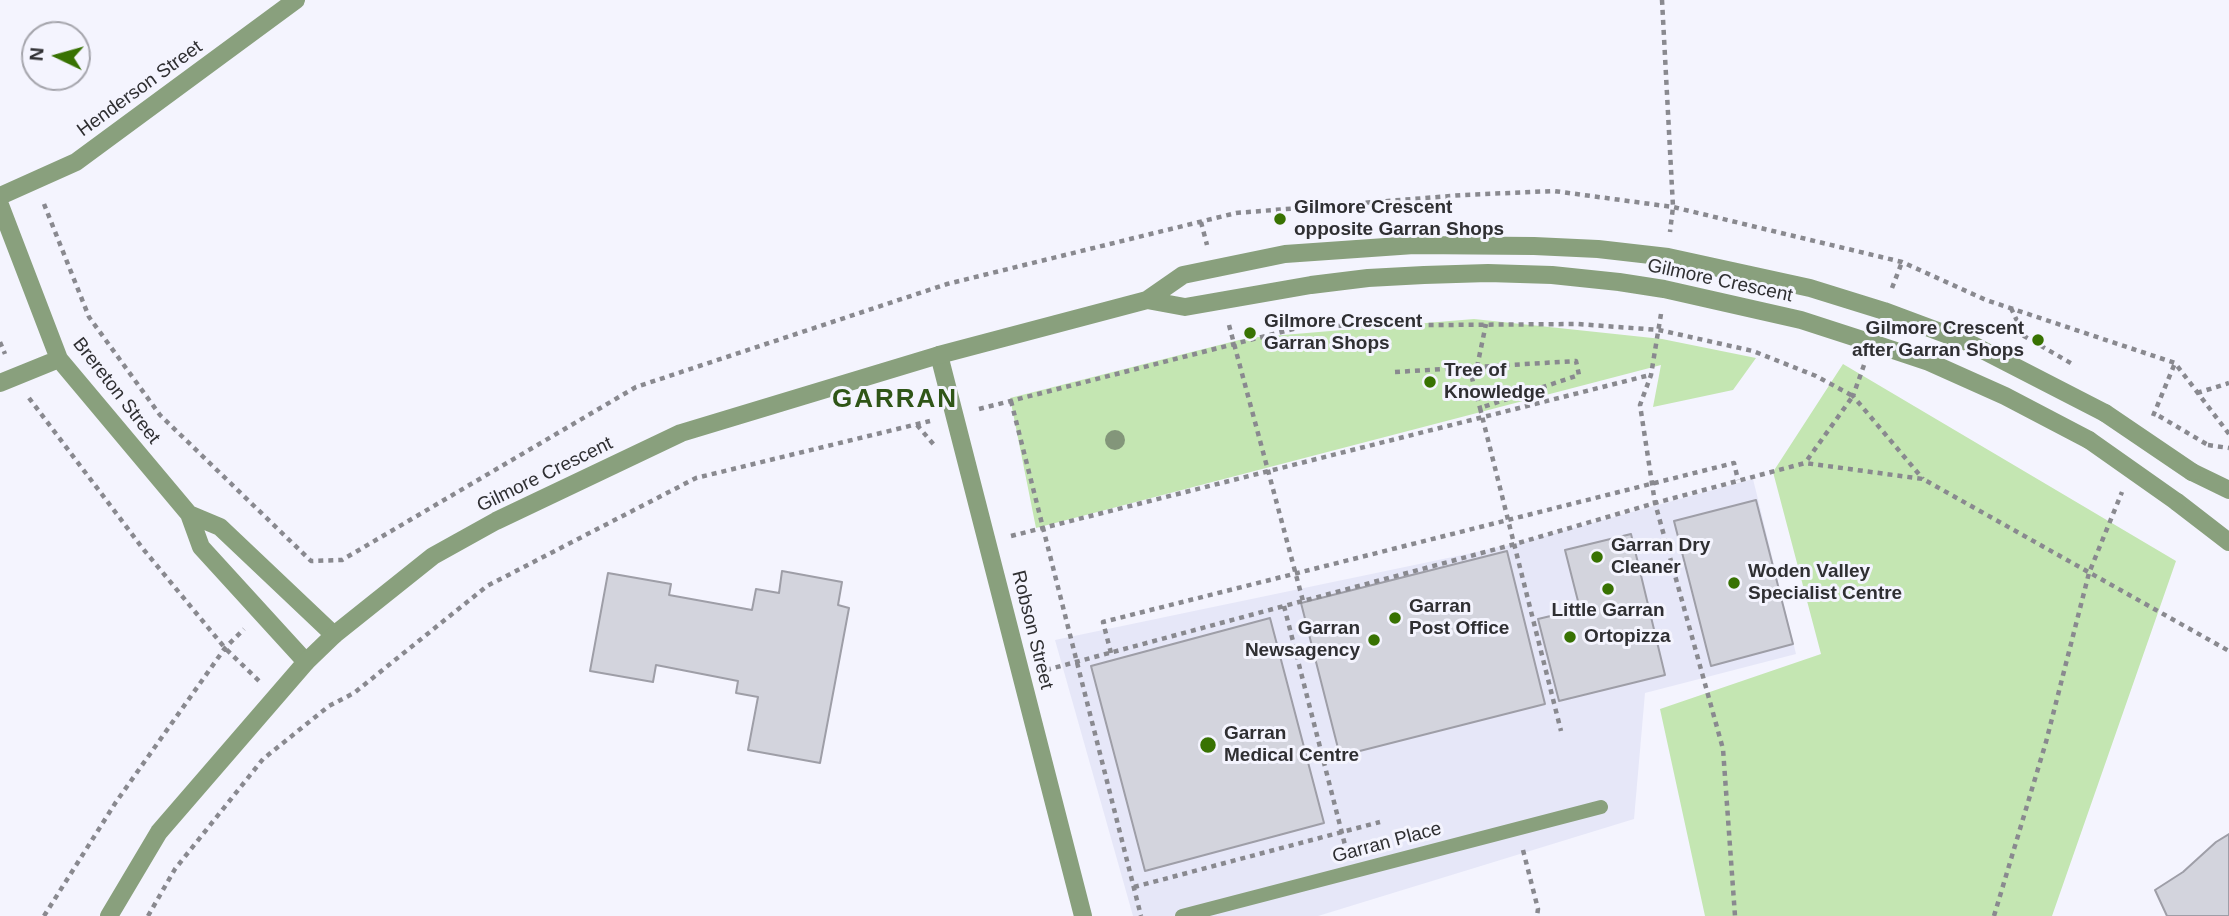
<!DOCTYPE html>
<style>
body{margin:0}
#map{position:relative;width:2229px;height:916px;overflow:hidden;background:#f4f4fe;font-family:Arial,sans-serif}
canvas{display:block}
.north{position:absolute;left:21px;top:21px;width:70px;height:70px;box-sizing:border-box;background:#f4f4fe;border:2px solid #a5a5ac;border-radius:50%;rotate:275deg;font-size:19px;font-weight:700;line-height:28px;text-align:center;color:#2f2f32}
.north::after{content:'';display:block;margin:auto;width:24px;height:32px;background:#387202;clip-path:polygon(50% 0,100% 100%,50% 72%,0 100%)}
</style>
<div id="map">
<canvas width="2229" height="916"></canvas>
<div class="north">N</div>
</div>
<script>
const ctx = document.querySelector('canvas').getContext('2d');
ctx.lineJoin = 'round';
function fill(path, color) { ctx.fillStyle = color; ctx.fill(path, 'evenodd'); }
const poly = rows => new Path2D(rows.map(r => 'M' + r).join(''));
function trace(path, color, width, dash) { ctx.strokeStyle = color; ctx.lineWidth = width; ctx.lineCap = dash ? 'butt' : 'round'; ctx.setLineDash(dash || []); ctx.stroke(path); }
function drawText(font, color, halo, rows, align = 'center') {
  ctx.font = font + ' Arial,sans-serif'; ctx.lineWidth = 6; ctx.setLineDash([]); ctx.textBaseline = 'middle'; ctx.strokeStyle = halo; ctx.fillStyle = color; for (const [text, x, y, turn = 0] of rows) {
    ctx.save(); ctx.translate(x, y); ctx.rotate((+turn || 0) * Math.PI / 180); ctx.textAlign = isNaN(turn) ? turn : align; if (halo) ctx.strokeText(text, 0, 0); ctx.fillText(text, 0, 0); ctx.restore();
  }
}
const built = poly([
 [1753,479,1796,654,1645,693,1634,819,1318,916,1133,916,1055,640,1515,544]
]);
const green = poly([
 [1474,319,1662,339,1756,358,1733,390,1653,407,1661,365,1036,528,1010,398,1247,338],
 [1843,364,2176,561,2052,916,1705,916,1660,709,1821,654,1773,472]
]);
const building = poly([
 [1756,500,1793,644,1711,666,1674,521,1756,500],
 [1631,534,1665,675,1559,701,1538,619,1580,609,1565,550,1631,534],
 [1507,551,1545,704,1340,756,1301,603,1507,551],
 [782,571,842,582,838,605,849,608,820,763,748,750,758,697,736,693,738,681,656,665,653,682,590,671,608,573,671,584,669,595,752,610,756,589,779,593,782,571],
 [1270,618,1324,823,1145,871,1091,666,1270,618],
 [2229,834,2229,916,2167,916,2155,890,2183,872,2216,842,2229,834]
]);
const path = poly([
 [1662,0,1673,207,1670,232],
 [44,204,89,317,160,415,311,561,342,560,636,387,947,284,1236,213,1463,195,1554,191,1673,207,1902,262,1986,300,2175,363,2229,434],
 [1201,222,1207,245],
 [1892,288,1902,262],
 [2011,308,2024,336,2074,365],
 [1661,314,1651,375,1640,405,1655,503,1723,749,1735,916],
 [1229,325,1303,601],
 [0,342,5,354],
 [1864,365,1853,396,1923,479],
 [1469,367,1480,408],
 [1477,367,1486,324],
 [1395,372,1576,361,1579,375,1480,408,1561,731],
 [2197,393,2229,383],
 [29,398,144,550,225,648,259,681],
 [1011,401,1141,916],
 [979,409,1305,326,1577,324,1659,330,1753,351,1816,376,1853,396,1805,463],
 [2153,416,2175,363],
 [917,425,935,446],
 [2208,445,2229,448],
 [1011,536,1650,375],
 [1284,606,1346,849],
 [1111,653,1103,622,1734,463,1738,480],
 [1046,670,1515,544,1655,503,1805,463,1923,479,2229,651],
 [1523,850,1538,909,1537,916],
 [1134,887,1380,822],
 [44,916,116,802,225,648,244,629],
 [148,916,175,869,263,759,329,706,354,693,487,586,696,478,930,421],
 [1994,916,2046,742,2089,573,2122,492]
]);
const service = poly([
 [1182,916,1601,807]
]);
const minor = poly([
 [0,196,76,162,296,0],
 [0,205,59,359,189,514,201,547,306,662],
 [939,355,1083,916],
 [0,383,59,359],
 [189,514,220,527,334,635]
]);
const tertiary = poly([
 [1147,300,1185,307,1311,285,1368,278,1424,275,1488,273,1552,275,1619,282,1664,289,1801,320,1872,343,1929,362,2005,396,2089,440],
 [2192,472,2229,490],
 [2177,502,2229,542],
 [109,916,159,832,306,662,334,635,433,556,496,521,681,433,939,355,1147,300,1183,275,1285,254,1414,245,1534,246,1598,249,1668,257,1810,288,1884,311,1967,342,2105,413]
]);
const pathBridge = poly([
 [2159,416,2208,445]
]);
const tertiaryBridge = poly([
 [2105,413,2192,472],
 [2089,440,2177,502]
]);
const trees = [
 [1115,440]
];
const markers = [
 [1280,219,7,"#387202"],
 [1250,333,7,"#387202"],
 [2038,340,7,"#387202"],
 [1430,382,7,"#387202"],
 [1597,557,7,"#387202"],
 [1734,583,7,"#387202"],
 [1608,589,7,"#387202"],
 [1395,618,7,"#387202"],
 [1570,637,7,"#387202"],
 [1374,640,7,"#387202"],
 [1208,745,9,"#387202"]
];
const streetNames = [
 ["Henderson Street",140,89,-36],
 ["Gilmore Crescent",1720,281,12],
 ["Brereton Street",116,391,52],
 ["Gilmore Crescent",545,475,-26],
 ["Robson Street",1032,630,76],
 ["Garran Place",1387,843,-15]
];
const poiNames = [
 ["Gilmore Crescent",1294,208],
 ["opposite Garran Shops",1294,230],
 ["Gilmore Crescent",1264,322],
 ["Garran Shops",1264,344],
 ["Gilmore Crescent",2024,329,"right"],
 ["after Garran Shops",2024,351,"right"],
 ["Tree of",1444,371],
 ["Knowledge",1444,393],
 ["Garran Dry",1611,546],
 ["Cleaner",1611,568],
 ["Woden Valley",1748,572],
 ["Specialist Centre",1748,594],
 ["Garran",1409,607],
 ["Post Office",1409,629],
 ["Little Garran",1608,611,"center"],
 ["Garran",1360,629,"right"],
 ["Newsagency",1360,651,"right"],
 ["Ortopizza",1584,637],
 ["Garran",1224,734],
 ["Medical Centre",1224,756]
];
const districtNames = [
 ["GARRAN",895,400]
];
fill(built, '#e6e7f8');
fill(green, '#c4e6b2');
fill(building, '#d3d4dd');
trace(building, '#9e9ea7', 2);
trace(path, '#89898f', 4.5, [5, 5]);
trace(service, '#89a07d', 14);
trace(minor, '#89a07d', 18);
trace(tertiary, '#89a07d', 18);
trace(pathBridge, '#89898f', 4.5, [5, 5]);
trace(tertiaryBridge, '#89a07d', 18);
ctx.fillStyle = '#83967a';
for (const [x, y] of trees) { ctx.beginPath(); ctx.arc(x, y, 10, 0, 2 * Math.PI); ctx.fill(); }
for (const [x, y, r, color] of markers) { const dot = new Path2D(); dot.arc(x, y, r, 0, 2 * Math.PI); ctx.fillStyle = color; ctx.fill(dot); trace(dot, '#f4f4fe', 2.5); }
drawText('19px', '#2f2f32', '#f4f4fe', streetNames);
drawText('bold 19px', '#2f2f32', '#f4f4fe', poiNames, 'left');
ctx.letterSpacing = '2px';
drawText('bold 26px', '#2f5517', '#f4f4fe', districtNames);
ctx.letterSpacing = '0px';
</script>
